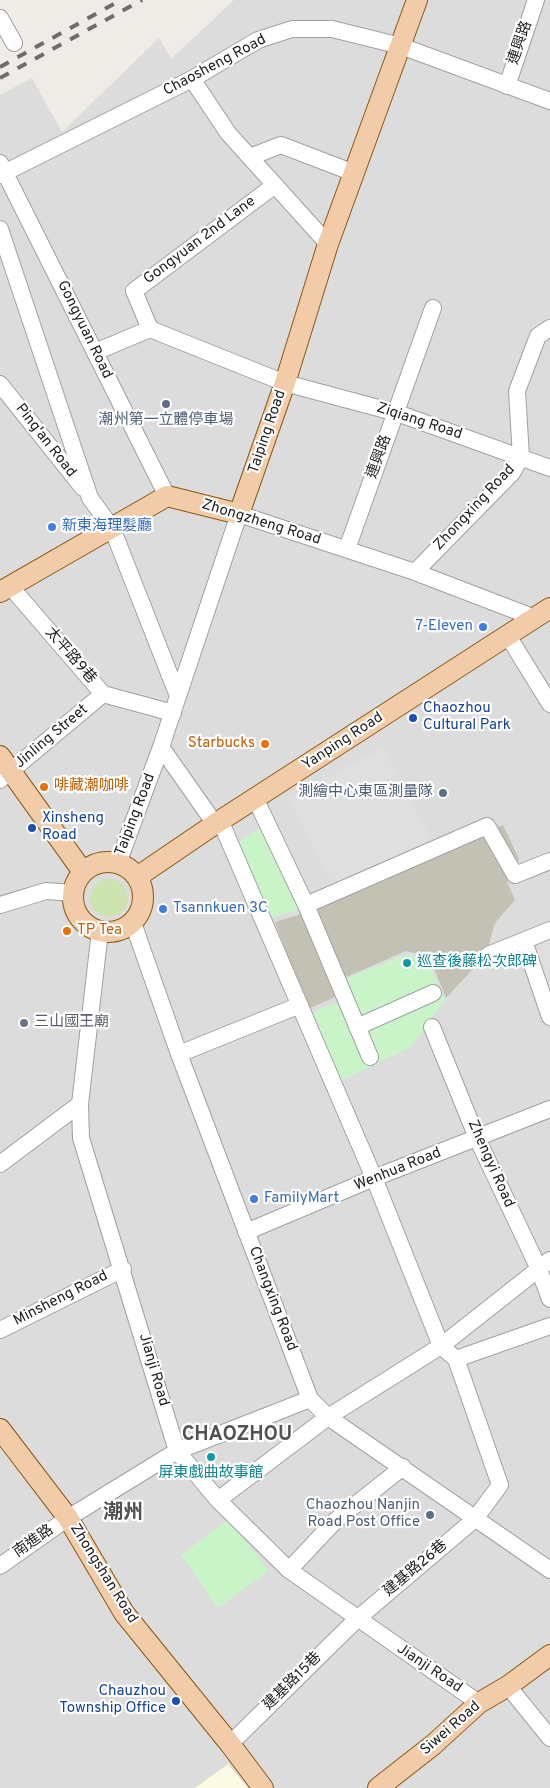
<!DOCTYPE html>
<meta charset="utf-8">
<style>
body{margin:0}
canvas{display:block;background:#efebe6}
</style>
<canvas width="550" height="1788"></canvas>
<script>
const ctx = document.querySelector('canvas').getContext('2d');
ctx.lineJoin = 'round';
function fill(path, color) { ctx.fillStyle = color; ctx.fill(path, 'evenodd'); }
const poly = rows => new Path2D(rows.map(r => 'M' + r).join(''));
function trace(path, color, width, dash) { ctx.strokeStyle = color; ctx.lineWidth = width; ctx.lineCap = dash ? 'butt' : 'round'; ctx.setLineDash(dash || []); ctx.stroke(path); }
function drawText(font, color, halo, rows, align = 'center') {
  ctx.font = font + ' Overpass,"Noto Sans TC",sans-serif'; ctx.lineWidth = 4.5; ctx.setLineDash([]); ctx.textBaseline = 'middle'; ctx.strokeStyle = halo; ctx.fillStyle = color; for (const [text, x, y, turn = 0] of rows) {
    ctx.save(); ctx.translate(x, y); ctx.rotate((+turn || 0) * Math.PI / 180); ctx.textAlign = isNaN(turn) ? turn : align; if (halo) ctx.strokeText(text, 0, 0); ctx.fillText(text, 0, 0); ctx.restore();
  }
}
const residential = poly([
 [234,0,550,0,550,1788,0,1788,0,95,32,78,62,132,159,38,171,59]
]);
const education = poly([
 [228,1764,248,1788,195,1788]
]);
const construction = poly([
 [503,825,519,859,507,882,515,900,495,923,486,955,446,998,429,956,406,951,344,978,313,907],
 [301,914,335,997,308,1009,275,922]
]);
const grass = poly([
 '90 898a19 19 0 1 1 38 0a19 19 0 1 1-38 0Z'
]);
const park = poly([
 [273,820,343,980,406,954,426,957,445,1000,411,1047,339,1082,310,1013,340,1002,301,909,271,918,238,842],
 [229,1519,268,1571,218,1608,181,1555]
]);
const parking = poly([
 [383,748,433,842,334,886,288,798],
 [550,938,550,1002,531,947]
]);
const minor = poly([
 [0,18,14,43],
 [192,79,228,133,328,244],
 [507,86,536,0],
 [250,157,281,145,354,173],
 [0,163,167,496],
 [0,175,192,79,258,40,292,29,332,29,401,46,550,101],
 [0,229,90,498,112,528,178,696],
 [150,329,134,291,275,185],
 [95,352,150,329,285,383,397,413,550,468],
 [0,384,83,488],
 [347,549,433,308],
 [415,572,512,473,521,457,517,391,538,336,550,328],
 [10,586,103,694,173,713],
 [508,636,550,704],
 [161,747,215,824],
 [0,780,103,694],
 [255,798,306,905,487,826,515,875,550,861],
 [220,820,374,1178,441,1346,456,1359,500,1485,475,1519,357,1619,230,1744],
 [118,863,161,747,239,514,415,572,535,618],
 [0,905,46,891,73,893],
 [306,905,370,1057],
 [133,923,179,1054,310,1399,328,1417,550,1570],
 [100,931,80,1104,81,1138,177,1451,218,1500,289,1570,479,1703],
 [524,941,550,1017],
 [488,955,550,930],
 [357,1027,433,993],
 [432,1027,477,1138,538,1267,550,1299],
 [179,1054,300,1005],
 [0,1164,80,1104],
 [246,1232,374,1178,550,1109],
 [0,1330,123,1269],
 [456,1359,550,1326],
 [218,1500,328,1417,441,1346,550,1260],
 [0,1566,68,1518,177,1451,310,1399],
 [289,1570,335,1521,403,1467],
 [508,1686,550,1738]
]);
const major = poly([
 [0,592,167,496,239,514,285,383,328,244,417,0],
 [0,756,83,872],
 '73 897a35 35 0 1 1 70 0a35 35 0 1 1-70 0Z',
 [137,877,215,824,550,608],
 [0,1429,68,1518,124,1613,230,1744,263,1788],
 [378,1788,433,1745,479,1703,508,1686,550,1655]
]);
const rail = poly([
 [0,67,121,0],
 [0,78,142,0]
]);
const markers = [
 [166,404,5,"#5c6f8a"],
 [52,527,5,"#3f7fe0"],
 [483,627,5,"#3f7fe0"],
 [413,718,5,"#1a4fb4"],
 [265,744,5,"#e8710a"],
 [44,787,5,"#e8710a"],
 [443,793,5,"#5c6f8a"],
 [32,828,5,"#1a4fb4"],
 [163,909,5,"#3f7fe0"],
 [67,931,5,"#e8710a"],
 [407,963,5,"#0f9aa8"],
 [24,1023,5,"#6b7280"],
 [254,1199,5,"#3f7fe0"],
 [211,1457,5,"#0f9aa8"],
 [430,1515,5,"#5c6f8a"],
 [176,1701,5,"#1a4fb4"]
];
const streetNames = [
 ["連興路",521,43,-71],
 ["Chaosheng Road",215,66,-28],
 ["Gongyuan 2nd Lane",200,241,-37],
 ["Gongyuan Road",84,330,64],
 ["Ziqiang Road",419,422,18],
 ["Taiping Road",268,432,-71],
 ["Ping'an Road",45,441,52],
 ["連興路",380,457,-70],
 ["Zhongxing Road",475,508,-47],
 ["Zhongzheng Road",261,523,17],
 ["太平路9巷",70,656,49],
 ["Jinling Street",52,737,-40],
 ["Yanping Road",343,742,-33],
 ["Taiping Road",136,815,-69],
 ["Zhengyi Road",490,1164,66],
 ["Wenhua Road",398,1170,-22],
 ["Minsheng Road",61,1299,-27],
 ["Changxing Road",272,1299,69],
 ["Jianji Road",153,1370,74],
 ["南進路",34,1542,-35],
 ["建基路26巷",416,1569,-40],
 ["Zhongshan Road",103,1574,58],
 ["Jianji Road",429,1669,34],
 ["建基路15巷",293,1682,-45],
 ["Siwei Road",451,1729,-41]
];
const serviceNames = [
 ["潮州第一立體停車場",166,421,"center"],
 ["測繪中心東區測量隊",433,793],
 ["Chaozhou Nanjin",420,1506],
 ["Road Post Office",420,1523]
];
const shopNames = [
 ["新東海理髮廳",62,527],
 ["7-Eleven",473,627,"right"],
 ["Tsannkuen 3C",173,909],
 ["FamilyMart",264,1199]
];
const transitNames = [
 ["Chaozhou",423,709],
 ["Cultural Park",423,726],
 ["Xinsheng",42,819],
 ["Road",42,836],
 ["Chauzhou",166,1692,"right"],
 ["Township Office",166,1709,"right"]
];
const foodNames = [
 ["Starbucks",255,744,"right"],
 ["啡藏潮咖啡",54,787],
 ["TP Tea",77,931]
];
const cultureNames = [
 ["巡查後藤松次郎碑",417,963],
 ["屏東戲曲故事館",211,1474,"center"]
];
const worshipNames = [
 ["三山國王廟",34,1023]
];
const districtNames = [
 ["CHAOZHOU",237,1436],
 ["潮州",123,1514]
];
fill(residential, '#dddcdc');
fill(education, '#fcfae2');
fill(construction, '#c2c1b3');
fill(grass, '#cee3b2');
fill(park, '#c8f4c8');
fill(parking, '#dfdfdf');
trace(minor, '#a0a0a0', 18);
trace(major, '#8a5810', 22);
trace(minor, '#fff', 16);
trace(major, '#f2cca8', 20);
trace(rail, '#6d6d6d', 4, [10, 10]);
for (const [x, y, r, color] of markers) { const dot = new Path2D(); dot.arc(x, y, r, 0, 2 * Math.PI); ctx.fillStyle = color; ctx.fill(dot); trace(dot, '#fff', 2); }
drawText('15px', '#1f1f1f', '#fff', streetNames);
drawText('15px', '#4e5e75', '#fff', serviceNames, 'right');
drawText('15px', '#366cbe', '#fff', shopNames, 'left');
drawText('15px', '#164399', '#fff', transitNames, 'left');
drawText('15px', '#c56008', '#fff', foodNames, 'left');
drawText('15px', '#0d838f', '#fff', cultureNames, 'left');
drawText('15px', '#5b616d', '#fff', worshipNames, 'left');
drawText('bold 20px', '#525252', '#fff', districtNames);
</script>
